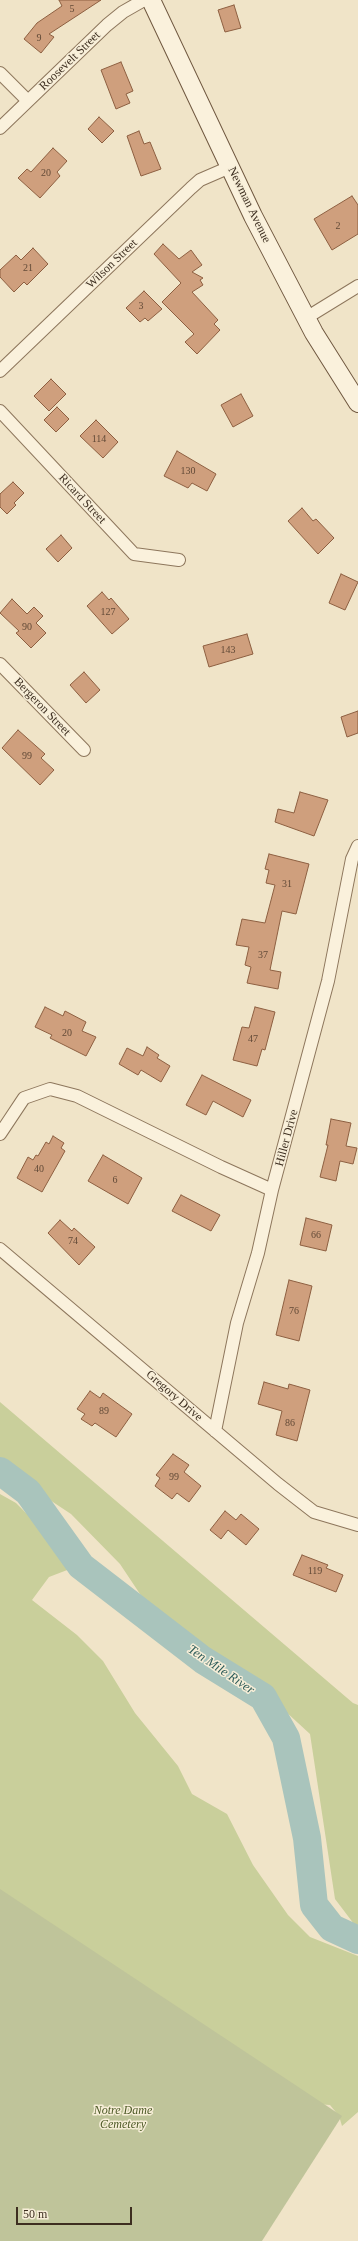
<!DOCTYPE html>
<style>
body{margin:0}
#map{position:relative;width:358px;height:2241px;overflow:hidden;background:#f0e4c8;font-family:Georgia,serif}
canvas{display:block}
.scale{position:absolute;left:16px;top:2207px;width:116px;height:18px;box-sizing:border-box;border:2px solid #3d2e20;border-top:0;padding-left:5px;font-size:12px;line-height:14px;white-space:nowrap;color:#3d2e20;-webkit-text-stroke:3px #f7eed8;paint-order:stroke}
</style>
<div id="map">
<canvas width="358" height="2241"></canvas>
<div class="scale">50 m</div>
</div>
<script>
const ctx = document.querySelector('canvas').getContext('2d');
ctx.lineJoin = 'round';
function fill(path, color) { ctx.fillStyle = color; ctx.fill(path, 'evenodd'); }
const poly = rows => new Path2D(rows.map(r => 'M' + r).join(''));
function trace(path, color, width, dash) { ctx.strokeStyle = color; ctx.lineWidth = width; ctx.lineCap = dash ? 'butt' : 'round'; ctx.setLineDash(dash || []); ctx.stroke(path); }
function drawText(font, color, halo, rows, align = 'center') {
  ctx.font = font + ' Georgia,serif'; ctx.lineWidth = 3; ctx.setLineDash([]); ctx.textBaseline = 'middle'; ctx.strokeStyle = halo; ctx.fillStyle = color; for (const [text, x, y, turn = 0] of rows) {
    ctx.save(); ctx.translate(x, y); ctx.rotate((+turn || 0) * Math.PI / 180); ctx.textAlign = isNaN(turn) ? turn : align; if (halo) ctx.strokeText(text, 0, 0); ctx.fillText(text, 0, 0); ctx.restore();
  }
}
const green = poly([
 [0,1402,353,1703,358,1705,358,1925,354,1924,335,1899,310,1734,247,1676,154,1615,120,1564,71,1514,0,1467],
 [0,1494,16,1503,59,1546,75,1567,49,1577,32,1600,77,1635,103,1661,135,1713,178,1766,192,1794,227,1814,253,1865,288,1915,310,1937,358,1956,358,2112,342,2126,339,2116,330,2105,315,2104,0,1909]
]);
const cemetery = poly([
 [0,1889,342,2116,262,2241,0,2241]
]);
const river = poly([
 [0,1471,28,1492,81,1566,203,1660,263,1697,286,1738,307,1838,314,1905,332,1928,358,1940]
]);
const building = poly([
 [59,0,101,0,49,34,54,37,41,53,24,39,37,23,62,6,59,0],
 [234,5,241,28,225,32,218,10,234,5],
 [121,62,133,91,126,94,130,103,116,109,101,70,121,62],
 [99,117,114,131,102,143,88,129,99,117],
 [139,131,144,144,150,142,161,169,141,176,127,136,139,131],
 [53,148,67,161,57,172,60,176,40,198,18,178,27,169,31,172,53,148],
 [352,196,358,205,358,234,332,250,314,219,352,196],
 [163,244,179,259,191,250,202,265,192,272,203,278,200,280,203,285,192,292,218,320,214,324,220,330,197,354,185,342,194,334,162,302,181,283,154,254,163,244],
 [33,248,48,264,27,285,24,282,14,292,0,277,0,270,16,255,21,260,33,248],
 [144,291,162,309,148,321,145,318,140,322,126,308,144,291],
 [51,379,66,394,49,411,34,396,51,379],
 [241,394,253,416,233,427,221,405,241,394],
 [57,407,69,419,56,432,44,420,57,407],
 [96,420,118,442,103,458,80,436,96,420],
 [177,451,216,474,207,491,192,483,188,488,164,476,177,451],
 [13,482,24,493,14,503,16,505,7,514,0,507,0,494,13,482],
 [302,508,313,521,316,519,334,538,318,554,288,521,302,508],
 [61,535,72,548,58,562,46,549,61,535],
 [341,574,358,582,345,610,329,603,341,574],
 [102,592,109,600,111,598,129,619,112,634,87,606,102,592],
 [12,599,27,614,34,607,43,616,36,623,46,633,31,648,16,633,19,631,0,613,12,599],
 [247,634,253,654,209,667,203,646,247,634],
 [84,672,100,690,86,703,70,685,84,672],
 [358,711,358,733,347,737,341,717,358,711],
 [18,730,45,754,41,758,54,770,40,785,2,748,18,730],
 [300,792,328,800,314,836,275,822,278,809,294,813,300,792],
 [269,854,309,864,296,914,282,911,270,970,281,972,278,989,247,983,251,967,245,965,249,947,236,945,242,919,265,923,275,885,266,883,269,870,265,869,269,854],
 [45,1007,63,1016,65,1011,86,1022,82,1031,96,1037,86,1056,50,1038,52,1035,35,1027,45,1007],
 [255,1007,275,1012,265,1050,262,1049,257,1066,233,1060,242,1027,249,1028,255,1007],
 [147,1047,159,1055,157,1058,170,1066,161,1082,141,1070,138,1075,119,1064,127,1048,143,1056,147,1047],
 [202,1075,251,1100,243,1117,213,1101,206,1115,186,1105,202,1075],
 [331,1119,351,1123,346,1146,357,1148,353,1164,340,1161,336,1181,320,1177,328,1145,326,1145,331,1119],
 [53,1136,64,1143,61,1148,65,1151,42,1192,17,1178,28,1157,33,1160,36,1155,38,1156,46,1142,49,1144,53,1136],
 [103,1155,142,1178,128,1204,88,1181,103,1155],
 [181,1195,220,1215,211,1231,172,1211,181,1195],
 [306,1218,332,1225,326,1251,300,1245,306,1218],
 [60,1220,72,1231,74,1228,95,1247,79,1265,48,1233,60,1220],
 [289,1280,312,1286,299,1341,276,1335,289,1280],
 [264,1382,288,1389,289,1384,310,1390,297,1441,276,1435,282,1411,258,1404,264,1382],
 [90,1391,100,1398,103,1393,132,1414,116,1437,95,1423,92,1426,81,1419,85,1414,77,1409,90,1391],
 [173,1454,189,1465,184,1472,201,1486,189,1502,177,1493,172,1499,155,1486,160,1478,156,1475,173,1454],
 [225,1511,236,1520,241,1514,259,1529,246,1545,228,1530,221,1539,210,1530,225,1511],
 [302,1555,328,1565,326,1568,343,1575,336,1592,293,1575,302,1555]
]);
const street = poly([
 [0,73,28,101],
 [0,128,107,25,123,12,144,0],
 [306,318,358,286],
 [0,371,191,188,200,180,230,167],
 [0,411,134,554,179,560],
 [0,664,84,750],
 [0,1134,24,1098,50,1089,77,1096,221,1167,272,1190],
 [0,1249,278,1484,314,1512,358,1525],
 [215,1431,237,1323,258,1253,272,1190,328,981,352,859,358,846]
]);
const secondary = poly([
 [151,0,253,216,314,333,358,403]
]);
const numberNames = [
 ["5",72,9],
 ["9",39,38],
 ["20",46,173],
 ["2",338,226],
 ["21",28,268],
 ["3",141,306],
 ["114",99,439],
 ["130",188,471],
 ["127",108,612],
 ["90",27,627],
 ["143",228,650],
 ["99",27,756],
 ["31",287,884],
 ["37",263,955],
 ["20",67,1033],
 ["47",253,1039],
 ["40",39,1169],
 ["6",115,1180],
 ["66",316,1235],
 ["74",73,1241],
 ["76",294,1311],
 ["89",104,1411],
 ["86",290,1423],
 ["99",174,1477],
 ["119",315,1571]
];
const streetNames = [
 ["Roosevelt Street",70,61,-44],
 ["Newman Avenue",249,205,64],
 ["Wilson Street",112,264,-44],
 ["Ricard Street",82,499,47],
 ["Bergeron Street",42,707,46],
 ["Hiller Drive",287,1138,-75],
 ["Gregory Drive",174,1396,41]
];
const parkNames = [
 ["Notre Dame",123,2111],
 ["Cemetery",123,2125]
];
const waterNames = [
 ["Ten Mile River",221,1670,34]
];
fill(green, '#c9cf9b');
fill(cemetery, '#bfc49a');
trace(river, '#a9c4bc', 28);
fill(building, '#cf9f7d');
trace(building, '#8d5f41', 1);
trace(street, '#8d765c', 14);
trace(secondary, '#6f573f', 20);
trace(street, '#faf1dc', 12);
trace(secondary, '#faf1dc', 18);
drawText('10px', '#624a37', null, numberNames);
drawText('12px', '#3d2e20', '#f7eed8', streetNames);
drawText('italic 12px', '#4d5a26', '#f7eed8', parkNames);
drawText('italic 13px', '#2f5d5a', '#f7eed8', waterNames);
</script>
